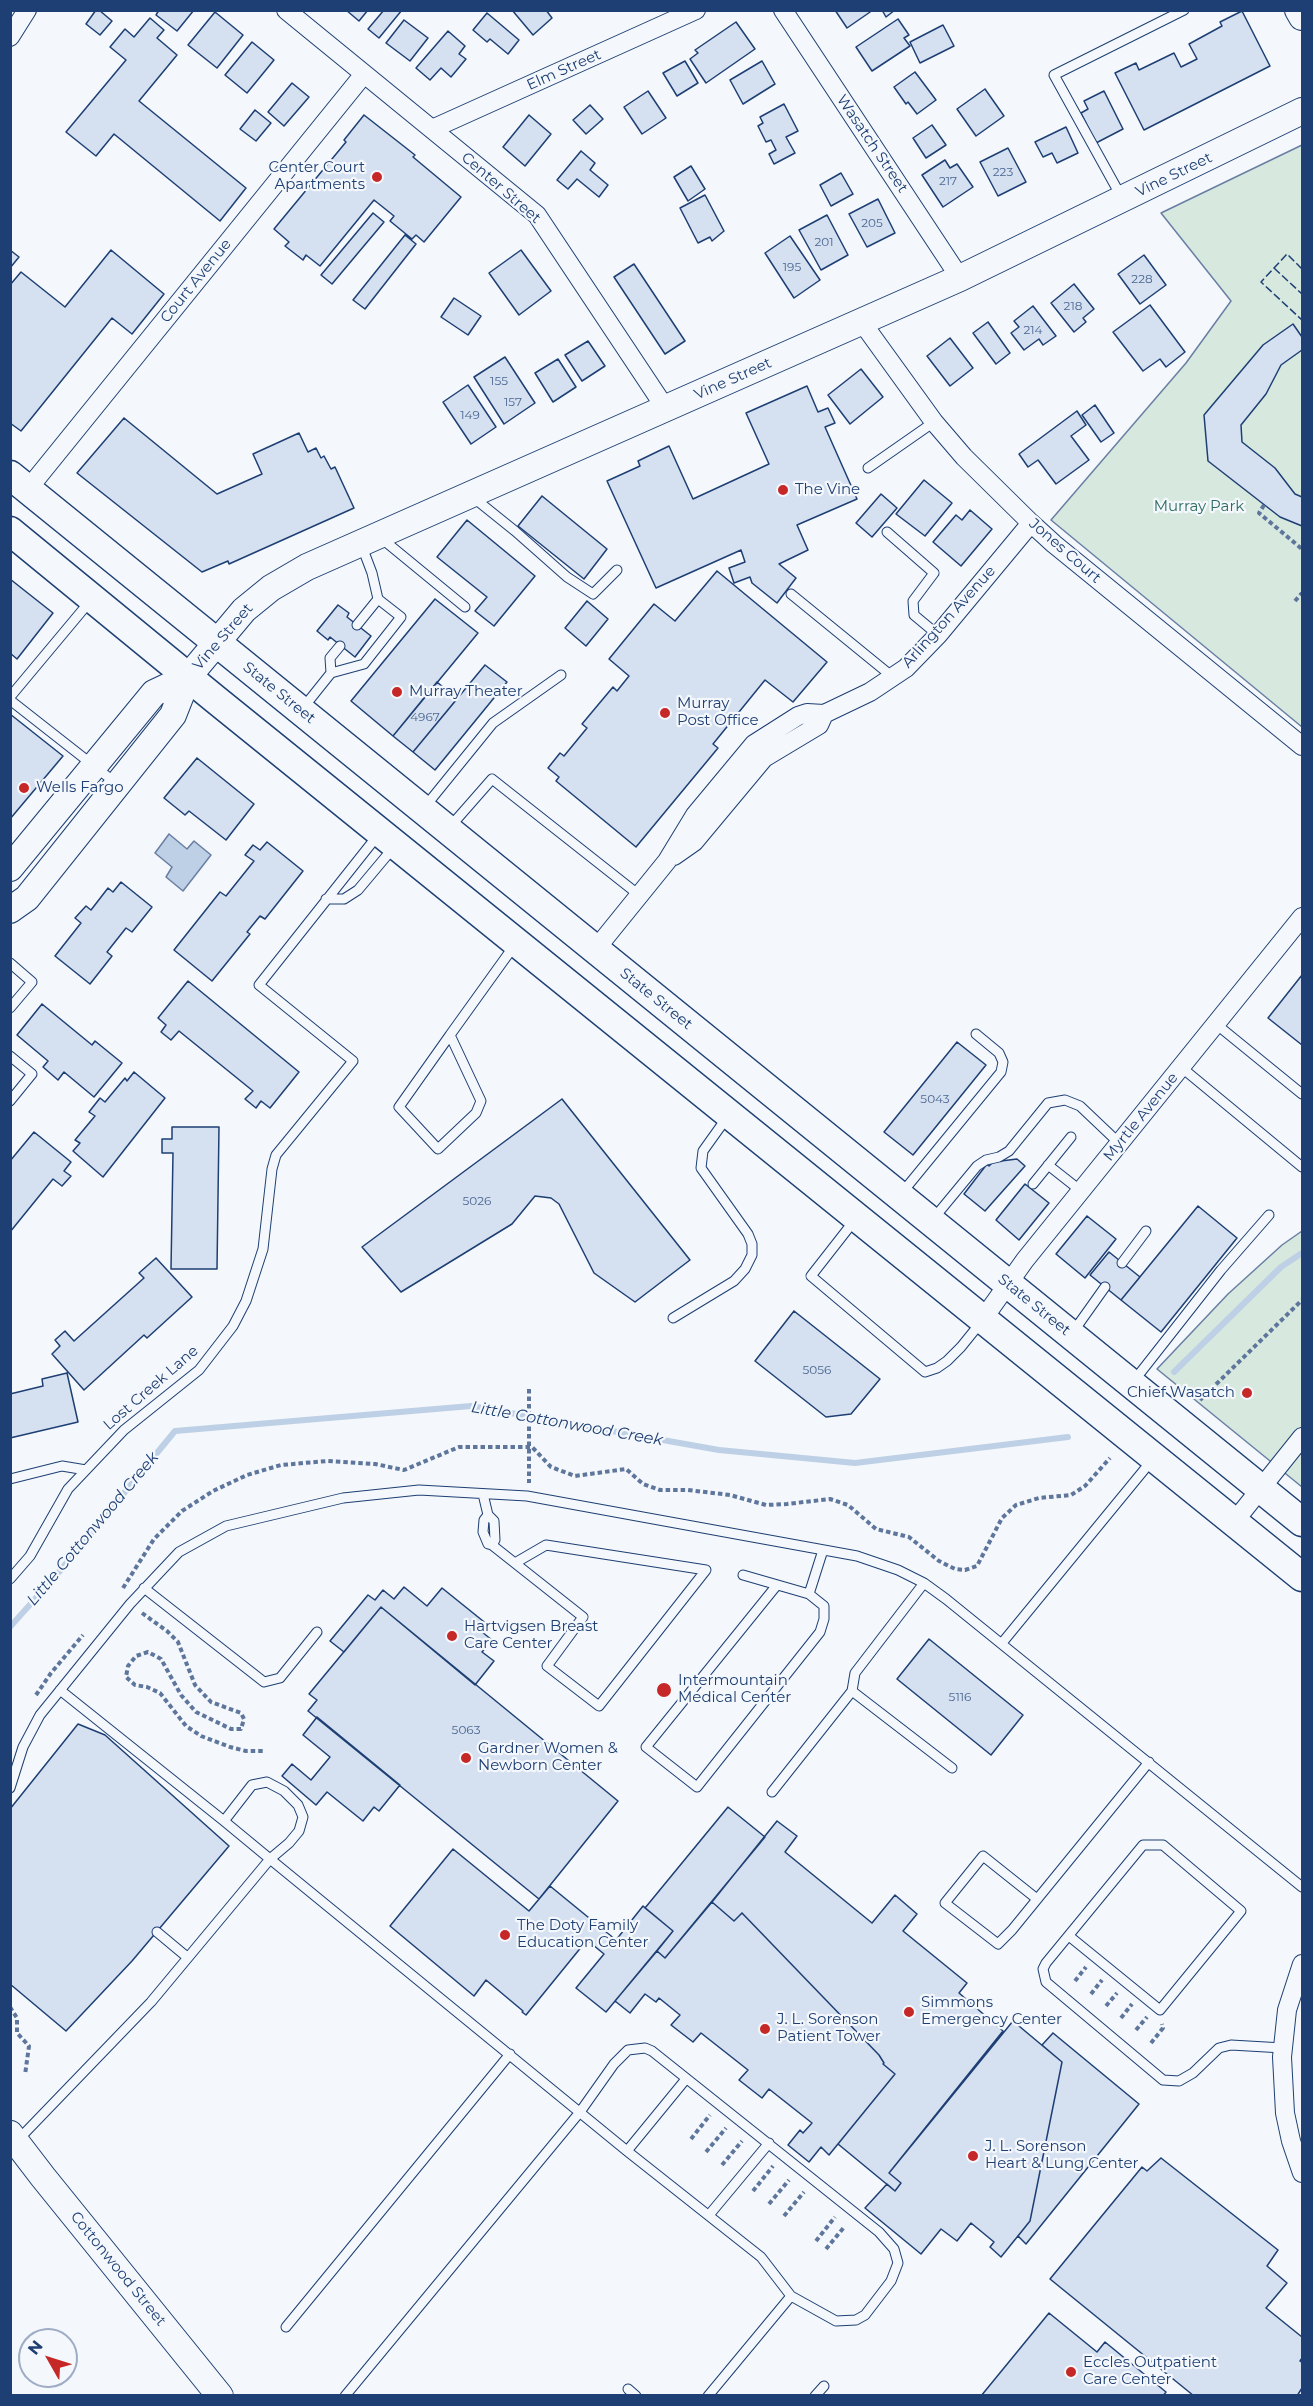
<!DOCTYPE html>
<style>
body{margin:0}
#map{position:relative;width:1313px;height:2406px;overflow:hidden;background:#f4f7fb;font-family:Montserrat,sans-serif}
canvas{display:block}
.frame{position:absolute;inset:0;border:12px solid #1d3f73;pointer-events:none}
.north{position:absolute;left:18px;top:2328px;width:60px;height:60px;box-sizing:border-box;background:#f4f7fb;border:2px solid #9eadc5;border-radius:50%;rotate:309deg;font-size:16px;font-weight:700;line-height:24px;text-align:center;color:#1d3f73}
.north::after{content:'';display:block;margin:auto;width:21px;height:27px;background:#c62828;clip-path:polygon(50% 0,100% 100%,50% 72%,0 100%)}
</style>
<div id="map">
<canvas width="1313" height="2406"></canvas>
<div class="frame"></div>
<div class="north">N</div>
</div>
<script>
const ctx = document.querySelector('canvas').getContext('2d');
ctx.lineJoin = 'round';
function fill(path, color) { ctx.fillStyle = color; ctx.fill(path, 'evenodd'); }
const poly = rows => new Path2D(rows.map(r => 'M' + r).join(''));
function trace(path, color, width, dash) { ctx.strokeStyle = color; ctx.lineWidth = width; ctx.lineCap = dash ? 'butt' : 'round'; ctx.setLineDash(dash || []); ctx.stroke(path); }
function drawText(font, color, halo, rows, align = 'center') {
  ctx.font = font + ' Montserrat,sans-serif'; ctx.lineWidth = 4.5; ctx.setLineDash([]); ctx.textBaseline = 'middle'; ctx.strokeStyle = halo; ctx.fillStyle = color; for (const [text, x, y, turn = 0] of rows) {
    ctx.save(); ctx.translate(x, y); ctx.rotate((+turn || 0) * Math.PI / 180); ctx.textAlign = isNaN(turn) ? turn : align; if (halo) ctx.strokeText(text, 0, 0); ctx.fillText(text, 0, 0); ctx.restore();
  }
}
const green = poly([
 [1302,145,1302,727,1051,520,1186,363,1231,301,1161,213,1302,145],
 [1302,1231,1302,1487,1157,1369,1228,1294,1282,1245,1302,1231]
]);
const water = poly([
 [169,834,187,849,194,841,211,855,183,891,166,877,172,867,155,853,169,834]
]);
const stream = poly([
 [1174,1372,1281,1267,1302,1253],
 [10,1627,59,1572,175,1431,471,1406,719,1450,855,1463,1068,1437]
]);
const building = poly([
 [96,10,99,10,112,21,100,35,86,24,96,10],
 [159,10,194,10,177,31,156,15,159,10],
 [346,10,368,10,359,21,346,10],
 [384,10,402,10,379,38,368,29,384,10],
 [512,10,546,10,552,18,533,35,512,10],
 [835,10,873,10,847,28,835,10],
 [882,10,895,10,886,17,882,10],
 [1242,11,1270,66,1144,130,1115,73,1136,63,1139,70,1174,53,1181,67,1197,59,1189,44,1222,26,1220,22,1242,11],
 [215,12,243,35,217,68,188,45,215,12],
 [487,13,519,40,508,54,490,39,487,42,473,30,487,13],
 [150,18,164,30,157,38,177,55,139,101,246,188,220,221,114,134,96,156,66,132,126,60,110,47,125,29,134,37,150,18],
 [898,19,909,35,904,38,910,46,872,71,856,47,898,19],
 [404,20,428,38,410,61,386,43,404,20],
 [736,22,755,49,706,83,690,59,698,53,695,50,736,22],
 [943,25,954,46,920,63,910,42,943,25],
 [448,31,465,46,459,54,466,59,451,77,441,68,430,80,416,68,448,31],
 [252,42,274,60,247,93,225,75,252,42],
 [685,61,698,83,677,96,663,73,685,61],
 [762,61,775,84,743,104,730,80,762,61],
 [915,72,936,100,917,114,908,102,906,104,894,87,915,72],
 [292,83,309,97,284,126,268,112,292,83],
 [985,89,1004,116,976,136,957,109,985,89],
 [648,91,666,118,642,134,624,107,648,91],
 [1104,91,1123,129,1096,143,1081,113,1088,109,1084,101,1104,91],
 [784,104,798,131,786,137,795,153,774,164,769,154,776,150,771,140,766,142,758,126,763,123,760,117,784,104],
 [590,105,603,119,586,134,573,120,590,105],
 [255,110,271,123,256,141,240,129,255,110],
 [364,115,415,155,413,157,461,197,424,242,416,235,412,239,390,221,394,216,374,200,320,266,306,255,303,260,285,246,289,242,274,229,346,142,344,140,364,115],
 [529,115,551,134,525,166,503,147,529,115],
 [932,125,946,145,926,158,913,138,932,125],
 [1066,127,1078,153,1057,163,1052,153,1043,157,1035,142,1066,127],
 [1008,148,1026,182,998,196,980,162,1008,148],
 [581,151,595,163,590,170,608,185,599,197,577,179,568,189,557,180,581,151],
 [945,160,950,168,957,164,973,187,943,207,922,175,945,160],
 [691,166,705,189,688,201,674,177,691,166],
 [841,173,853,194,831,206,820,185,841,173],
 [705,195,724,231,712,241,710,237,698,243,680,208,705,195],
 [878,199,895,233,867,247,849,214,878,199],
 [373,213,384,222,332,284,321,275,373,213],
 [827,215,848,255,821,270,799,230,827,215],
 [405,235,416,244,365,309,353,300,405,235],
 [790,236,820,280,794,298,765,253,790,236],
 [10,250,19,257,10,268,10,250],
 [111,250,164,294,132,334,112,318,21,431,10,423,10,285,21,272,65,307,111,250],
 [521,250,551,291,519,315,489,273,521,250],
 [1144,255,1166,285,1140,304,1118,274,1144,255],
 [634,264,685,341,665,354,614,277,634,264],
 [1074,284,1094,309,1083,318,1086,322,1074,332,1051,303,1074,284],
 [454,298,481,316,468,335,441,317,454,298],
 [1150,305,1185,352,1166,367,1160,359,1143,371,1113,332,1150,305],
 [1033,306,1056,336,1043,345,1039,339,1024,350,1011,333,1019,327,1014,321,1033,306],
 [988,322,1010,353,996,364,973,333,988,322],
 [1293,324,1302,337,1302,350,1281,365,1266,394,1241,425,1242,442,1275,468,1295,494,1302,497,1302,526,1280,517,1208,461,1204,415,1263,345,1293,324],
 [950,338,973,368,950,386,927,356,950,338],
 [588,341,605,366,582,381,565,355,588,341],
 [505,357,535,403,504,424,474,377,505,357],
 [558,359,576,387,553,402,535,373,558,359],
 [861,369,883,397,850,424,828,395,861,369],
 [468,385,496,427,471,444,443,402,468,385],
 [807,386,818,412,828,408,835,423,825,427,857,499,797,525,808,550,779,564,796,578,777,603,752,583,750,577,734,583,729,568,745,562,741,550,656,588,607,481,640,466,638,461,669,446,693,499,769,464,746,413,807,386],
 [1095,405,1114,433,1101,442,1082,415,1095,405],
 [1077,411,1086,425,1071,436,1089,460,1056,484,1038,460,1028,467,1019,454,1077,411],
 [124,418,217,494,262,474,253,454,299,433,308,452,316,448,321,458,324,456,331,469,335,467,354,508,229,564,228,561,202,572,77,473,124,418],
 [924,480,952,503,925,536,896,514,924,480],
 [881,494,897,508,872,537,856,523,881,494],
 [542,496,607,549,584,579,518,526,542,496],
 [970,510,992,529,961,566,933,542,956,515,962,520,970,510],
 [467,520,535,576,494,626,475,611,487,597,437,557,467,520],
 [717,571,827,662,793,702,765,680,713,744,718,748,636,847,556,781,559,777,548,768,560,753,564,756,587,728,582,724,613,687,617,691,629,676,609,659,654,604,675,621,717,571],
 [10,579,53,613,17,659,10,653,10,579],
 [435,599,478,633,393,736,351,701,435,599],
 [587,601,608,619,586,646,565,628,587,601],
 [338,605,349,613,347,617,371,636,355,657,330,637,328,640,317,631,338,605],
 [485,665,507,682,435,770,413,752,485,665],
 [437,682,457,699,413,752,393,736,437,682],
 [10,714,63,756,10,819,10,714],
 [197,758,254,804,226,840,189,811,185,815,164,798,197,758],
 [267,842,303,871,265,919,260,916,247,932,250,934,212,981,174,950,220,892,226,896,254,861,245,855,253,845,260,850,267,842],
 [121,882,152,907,132,932,126,928,107,952,112,956,90,984,55,956,81,923,75,918,86,906,91,910,108,888,113,892,121,882],
 [1302,975,1302,1045,1268,1018,1302,975],
 [188,981,299,1072,270,1108,261,1101,256,1108,245,1099,253,1091,179,1031,171,1040,161,1032,166,1025,158,1018,188,981],
 [42,1004,92,1045,95,1041,122,1063,94,1097,64,1072,58,1080,43,1067,48,1061,17,1035,42,1004],
 [957,1042,986,1065,913,1155,884,1132,957,1042],
 [134,1072,165,1098,103,1177,73,1151,80,1143,75,1140,95,1116,89,1112,100,1098,105,1102,125,1078,127,1081,134,1072],
 [562,1099,690,1260,635,1302,594,1273,559,1204,551,1198,535,1196,512,1224,401,1292,362,1247,562,1099],
 [172,1127,219,1127,217,1269,171,1269,173,1153,162,1153,162,1139,172,1139,172,1127],
 [34,1132,71,1162,64,1171,71,1176,62,1186,53,1179,10,1232,10,1161,34,1132],
 [1017,1159,1025,1166,985,1211,964,1194,987,1164,989,1166,993,1162,1017,1159],
 [1025,1184,1049,1203,1019,1240,996,1220,1025,1184],
 [1198,1206,1237,1238,1161,1332,1121,1300,1198,1206],
 [1087,1216,1116,1239,1085,1278,1056,1254,1087,1216],
 [1109,1252,1140,1277,1121,1300,1090,1275,1109,1252],
 [156,1258,192,1297,147,1338,144,1335,84,1390,52,1354,60,1346,55,1340,65,1331,74,1341,144,1278,139,1273,156,1258],
 [794,1311,880,1379,851,1414,826,1417,755,1361,794,1311],
 [67,1373,78,1422,10,1438,10,1394,43,1386,42,1379,67,1373],
 [404,1587,427,1606,442,1588,488,1625,482,1632,492,1640,482,1652,494,1661,475,1685,381,1607,344,1652,330,1641,368,1595,375,1600,383,1590,394,1599,404,1587],
 [381,1607,618,1801,539,1899,308,1711,317,1700,309,1694,381,1607],
 [929,1639,1023,1715,991,1755,897,1679,929,1639],
 [317,1717,400,1785,379,1811,374,1807,363,1821,327,1792,316,1805,282,1776,292,1764,311,1780,330,1757,303,1735,317,1717],
 [78,1724,105,1735,229,1846,132,1961,66,2031,10,1984,10,1809,78,1724],
 [728,1807,765,1837,665,1958,657,1951,673,1931,645,1908,728,1807],
 [777,1821,797,1836,785,1852,872,1923,895,1895,917,1914,903,1931,967,1983,959,1993,1003,2031,889,2173,901,2183,895,2191,838,2144,895,2074,883,2064,884,2063,879,2055,742,1913,734,1921,712,1902,777,1821],
 [453,1849,529,1911,550,1886,616,1940,643,1906,673,1931,606,2012,576,1988,604,1954,587,1940,526,2015,522,2012,523,2011,486,1980,474,1996,390,1926,453,1849],
 [712,1902,734,1921,742,1913,879,2055,884,2063,883,2064,895,2074,829,2155,821,2147,809,2162,788,2145,800,2130,803,2133,812,2123,769,2089,762,2098,739,2080,748,2070,701,2033,693,2042,671,2025,680,2015,659,1998,656,2002,645,1994,630,2013,615,2001,657,1951,665,1958,712,1902],
 [1013,2021,1062,2062,1030,2221,1001,2257,990,2247,994,2242,971,2223,957,2241,941,2229,921,2254,865,2208,887,2184,895,2191,901,2183,889,2173,1013,2021],
 [1053,2033,1139,2104,1026,2244,1018,2236,1030,2221,1062,2062,1042,2045,1053,2033],
 [1161,2158,1278,2250,1267,2266,1287,2283,1266,2308,1302,2337,1302,2358,1300,2361,1302,2362,1302,2388,1297,2396,1194,2396,1050,2279,1142,2167,1147,2171,1161,2158],
 [1049,2313,1097,2352,1105,2342,1166,2392,1163,2396,981,2396,1049,2313]
]);
const path = poly([
 [1264,505,1259,513,1302,549],
 [1295,601,1302,593],
 [529,1389,529,1483],
 [1200,1400,1302,1300],
 [123,1588,154,1539,182,1511,213,1491,247,1475,281,1465,327,1461,375,1464,404,1470,459,1447,532,1447,551,1467,575,1476,626,1469,643,1484,660,1490,688,1490,730,1495,766,1505,787,1504,830,1499,848,1505,876,1529,909,1537,939,1561,955,1569,965,1570,977,1566,1002,1518,1016,1505,1039,1498,1071,1495,1085,1486,1110,1458],
 [142,1613,167,1631,178,1642,195,1685,211,1702,241,1713,244,1719,241,1729,231,1729,196,1712,181,1695,161,1659,148,1652,136,1656,128,1666,126,1677,135,1685,147,1687,160,1693,186,1726,201,1736,230,1747,246,1751,264,1751],
 [36,1695,51,1673,83,1635],
 [1075,1981,1086,1967],
 [1091,1994,1102,1980],
 [1106,2006,1117,1993],
 [10,2007,17,2018,17,2033,29,2046,25,2075],
 [1121,2018,1132,2004],
 [1136,2030,1147,2017],
 [1151,2043,1163,2028,1162,2024],
 [691,2139,710,2115],
 [706,2152,726,2128],
 [722,2165,742,2141],
 [753,2191,773,2166],
 [769,2204,789,2180],
 [784,2216,804,2192],
 [816,2241,835,2217],
 [826,2249,845,2226]
]);
const lane = poly([
 [1122,198,1054,75,1184,10],
 [868,468,934,422],
 [474,498,515,531,567,577,593,594,617,570],
 [887,532,934,573,913,601,914,615,938,635],
 [381,538,465,607],
 [791,594,894,678],
 [357,625,378,599],
 [331,673,330,658,340,646],
 [10,697,91,600],
 [10,700,117,784],
 [303,708,331,673,364,664,401,617,378,599,372,573,361,544],
 [424,808,493,723,561,675],
 [449,828,492,779,639,895],
 [326,899,344,899,358,890,394,847],
 [10,963,32,982,10,1008],
 [1216,1024,1302,1094],
 [450,1035,399,1107,438,1149,476,1113,481,1101,450,1035,514,946],
 [10,1056,32,1074,10,1101],
 [1181,1067,1302,1167],
 [1048,1165,1081,1191],
 [1033,1184,1071,1137],
 [901,1194,1001,1072,1003,1062,999,1053,976,1034],
 [934,1218,977,1166,986,1160,999,1157,1009,1151,1048,1103,1065,1100,1080,1106,1119,1143],
 [854,1221,811,1276,925,1372,937,1368,947,1361,961,1347,982,1321],
 [1122,1263,1146,1231],
 [673,1318,734,1281,745,1269,752,1255,752,1244,748,1234,701,1168,703,1151,728,1116],
 [1073,1332,1105,1287],
 [1133,1382,1221,1270,1269,1215],
 [10,1479,62,1466,86,1470],
 [483,1494,488,1515,494,1521,495,1540,492,1545,488,1544,483,1532,484,1520,488,1515],
 [492,1545,583,1617,547,1666,599,1706,706,1570,546,1545,515,1563],
 [743,1575,809,1594,823,1550],
 [10,1579,30,1556,68,1489,124,1430,199,1370,233,1326,246,1301,263,1249,272,1169,276,1155,353,1061,259,985,378,835],
 [924,1583,855,1673,852,1691,952,1768],
 [777,1585,646,1747,697,1787,820,1632,824,1619,824,1606,809,1594],
 [144,1588,264,1682,280,1678,317,1632],
 [1002,1643,1153,1459],
 [60,1690,224,1821,270,1859,289,1843,299,1831,303,1817,298,1805,284,1791,267,1782,252,1785,224,1821],
 [10,1788,23,1747,40,1715,130,1604,179,1552,226,1526,343,1498,419,1490,527,1496,857,1556,898,1570,924,1583,946,1599,1302,1887],
 [772,1792,852,1691],
 [1037,1899,983,1856,945,1903,998,1944,1012,1930,1149,1762],
 [157,1932,187,1957],
 [1069,1936,1160,2010,1241,1911,1163,1845,1143,1845,1046,1963,1043,1969,1046,1982,1163,2080,1179,2081,1193,2073,1219,2048,1231,2045,1283,2048],
 [18,2140,151,2002,270,1859,627,2151,761,2257,791,2296,708,2396],
 [627,2151,686,2079],
 [709,2215,769,2143],
 [286,2327,510,2054],
 [628,2389,636,2396],
 [345,2396,580,2112,614,2064,628,2050,645,2048,652,2051,879,2232,894,2249,898,2263,891,2281,865,2315,856,2320,836,2321,791,2296],
 [815,2396,824,2386]
]);
const street = poly([
 [286,10,537,215,666,409],
 [783,10,960,278],
 [10,37,27,10],
 [432,129,696,10],
 [861,321,934,422,964,457,1031,523,1054,544,1302,746],
 [28,489,364,74],
 [674,856,694,842,764,758,819,725,824,714],
 [595,950,667,861,695,815,754,744,798,716,807,713,824,714,870,692,906,668,938,635,1031,523],
 [983,1319,1025,1260,1302,917],
 [1234,1522,1302,1437],
 [1302,1964,1287,2010,1282,2057,1285,2113,1291,2141,1302,2173]
]);
const secondary = poly([
 [1298,10,1302,17],
 [10,868,154,693,188,677],
 [10,910,27,898,173,715,188,677,244,610,271,588,307,567,960,278,1302,111],
 [10,2134,43,2177,220,2396]
]);
const primary = poly([
 [10,475,1302,1522],
 [10,531,215,699,1302,1577]
]);
const fence = poly([
 [1274,268,1302,294],
 [1302,269,1287,254,1261,282,1302,320]
]);
const markers = [
 [377,177,6,"#c62828"],
 [783,490,6,"#c62828"],
 [397,692,6,"#c62828"],
 [665,713,6,"#c62828"],
 [24,788,6,"#c62828"],
 [1247,1393,6,"#c62828"],
 [452,1636,6,"#c62828"],
 [664,1690,8,"#c62828"],
 [466,1758,6,"#c62828"],
 [505,1935,6,"#c62828"],
 [909,2012,6,"#c62828"],
 [765,2029,6,"#c62828"],
 [973,2156,6,"#c62828"],
 [1071,2372,6,"#c62828"]
];
const numberNames = [
 ["223",1003,172],
 ["217",948,181],
 ["205",872,223],
 ["201",824,242],
 ["195",792,267],
 ["228",1142,279],
 ["218",1073,306],
 ["214",1033,330],
 ["155",499,381],
 ["157",513,402],
 ["149",470,415],
 ["4967",425,717],
 ["5043",935,1099],
 ["5026",477,1201],
 ["5056",817,1370],
 ["5116",960,1697],
 ["5063",466,1730]
];
const streetNames = [
 ["Elm Street",564,70,-24],
 ["Wasatch Street",872,144,56],
 ["Vine Street",1174,175,-26],
 ["Center Street",501,188,41],
 ["Court Avenue",196,281,-51],
 ["Vine Street",733,379,-24],
 ["Jones Court",1065,551,41],
 ["Arlington Avenue",949,617,-48],
 ["Vine Street",223,637,-49],
 ["State Street",279,693,39],
 ["State Street",656,999,39],
 ["Myrtle Avenue",1141,1117,-51],
 ["State Street",1034,1305,39],
 ["Lost Creek Lane",151,1388,-41],
 ["Cottonwood Street",118,2269,51]
];
const poiNames = [
 ["Center Court",365,168,"right"],
 ["Apartments",365,185,"right"],
 ["The Vine",795,490],
 ["Murray Theater",409,692],
 ["Murray",677,704],
 ["Post Office",677,721],
 ["Wells Fargo",36,788],
 ["Chief Wasatch",1235,1393,"right"],
 ["Hartvigsen Breast",464,1627],
 ["Care Center",464,1644],
 ["Intermountain",678,1681],
 ["Medical Center",678,1698],
 ["Gardner Women &",478,1749],
 ["Newborn Center",478,1766],
 ["The Doty Family",517,1926],
 ["Education Center",517,1943],
 ["Simmons",921,2003],
 ["Emergency Center",921,2020],
 ["J. L. Sorenson",777,2020],
 ["Patient Tower",777,2037],
 ["J. L. Sorenson",985,2147],
 ["Heart & Lung Center",985,2164],
 ["Eccles Outpatient",1083,2363],
 ["Care Center",1083,2380]
];
const parkNames = [
 ["Murray Park",1199,507]
];
const waterNames = [
 ["Little Cottonwood Creek",567,1424,10],
 ["Little Cottonwood Creek",93,1529,-50]
];
fill(green, '#d7e8df');
trace(green, '#687fa3', 1.5);
fill(water, '#bed0e5');
trace(water, '#687fa3', 1.5);
trace(stream, '#bed0e5', 6);
fill(building, '#d5e0f0');
trace(building, '#1d3f73', 1.5);
trace(lane, '#1d3f73', 11);
trace(street, '#1d3f73', 20);
trace(secondary, '#1d3f73', 28);
trace(primary, '#1d3f73', 31);
trace(path, '#5e769c', 4, [4.5, 3]);
trace(lane, '#f4f7fb', 9);
trace(street, '#f4f7fb', 18);
trace(secondary, '#f4f7fb', 26);
trace(primary, '#f4f7fb', 28);
trace(fence, '#1d3f73', 1.5, [8, 3]);
for (const [x, y, r, color] of markers) { const dot = new Path2D(); dot.arc(x, y, r, 0, 2 * Math.PI); ctx.fillStyle = color; ctx.fill(dot); trace(dot, '#f4f7fb', 2); }
drawText('12px', '#4b6792', null, numberNames);
drawText('15px', '#1d3f73', '#f4f7fb', streetNames);
drawText('15px', '#1d3f73', '#f4f7fb', poiNames, 'left');
drawText('15px', '#2c6c60', '#f4f7fb', parkNames);
drawText('italic 16px', '#1d3f73', '#f4f7fb', waterNames);
</script>
